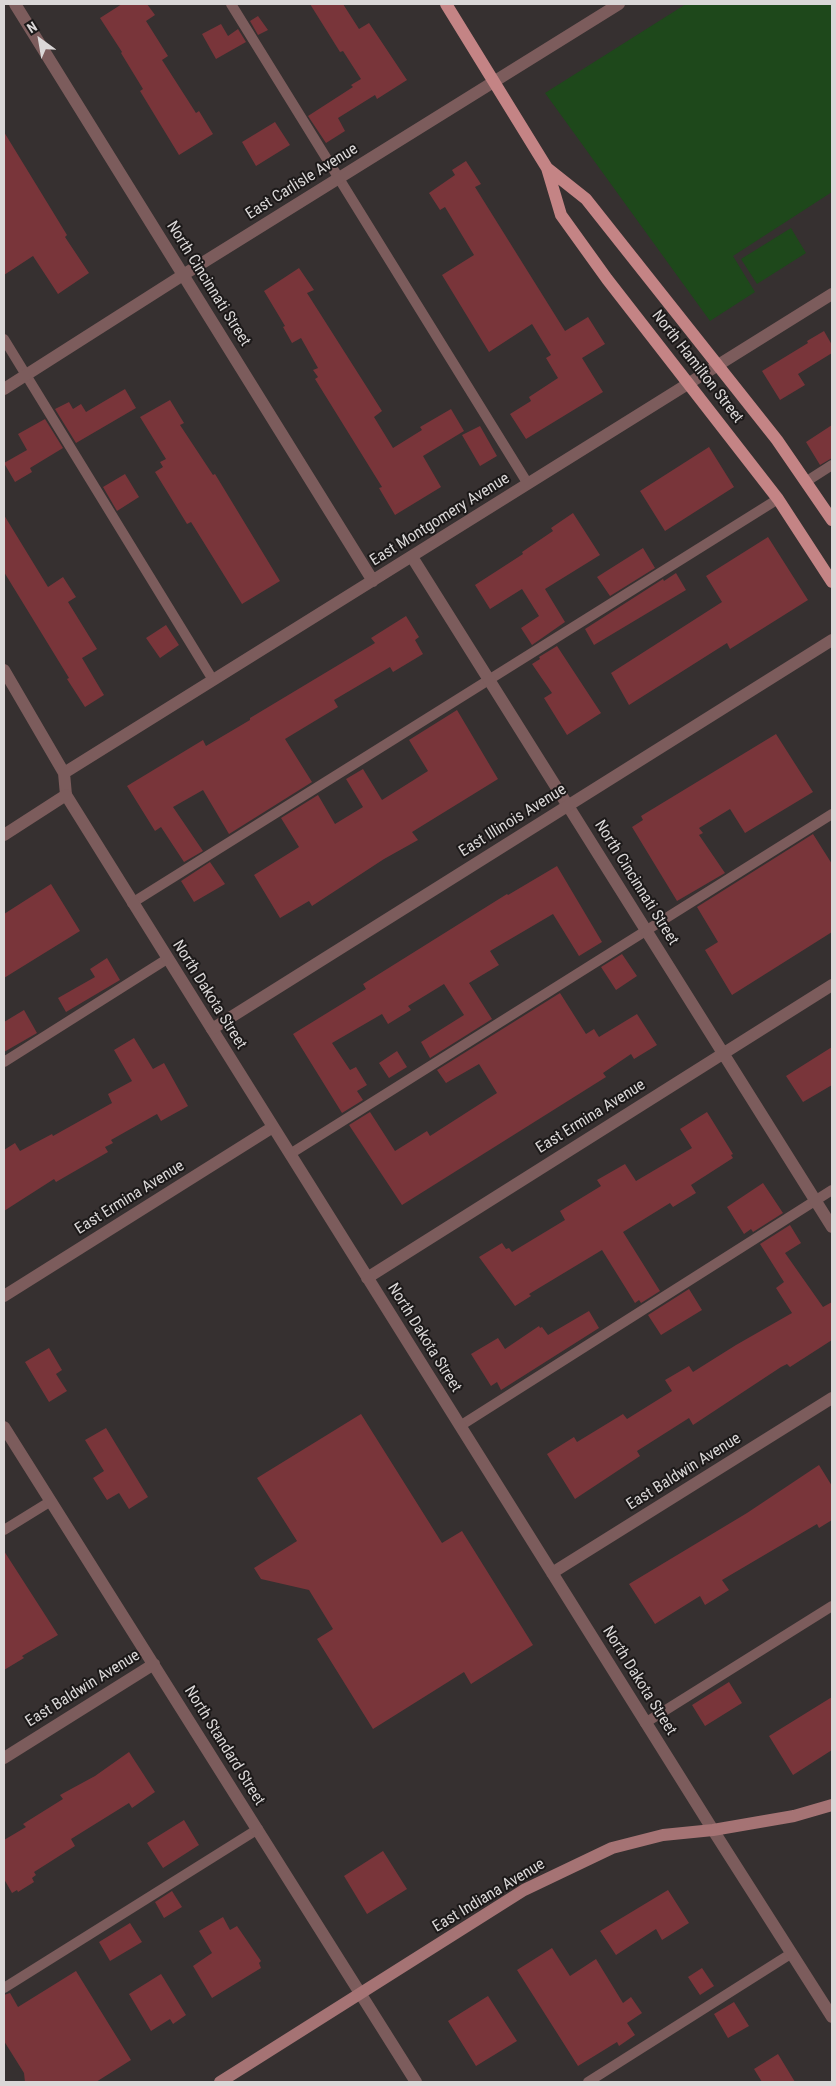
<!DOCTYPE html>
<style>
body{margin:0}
#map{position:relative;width:836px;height:2086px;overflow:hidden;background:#363030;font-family:"Roboto Condensed",sans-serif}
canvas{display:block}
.frame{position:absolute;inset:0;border:5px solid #dad7d7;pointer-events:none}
.north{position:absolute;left:15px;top:15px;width:50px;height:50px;-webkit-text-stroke:4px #1c1919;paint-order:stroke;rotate:328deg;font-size:14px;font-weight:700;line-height:20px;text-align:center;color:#dad7d7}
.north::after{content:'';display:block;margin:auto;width:18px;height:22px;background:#dad7d7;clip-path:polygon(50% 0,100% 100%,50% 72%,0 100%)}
</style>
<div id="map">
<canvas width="836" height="2086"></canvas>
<div class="frame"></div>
<div class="north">N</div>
</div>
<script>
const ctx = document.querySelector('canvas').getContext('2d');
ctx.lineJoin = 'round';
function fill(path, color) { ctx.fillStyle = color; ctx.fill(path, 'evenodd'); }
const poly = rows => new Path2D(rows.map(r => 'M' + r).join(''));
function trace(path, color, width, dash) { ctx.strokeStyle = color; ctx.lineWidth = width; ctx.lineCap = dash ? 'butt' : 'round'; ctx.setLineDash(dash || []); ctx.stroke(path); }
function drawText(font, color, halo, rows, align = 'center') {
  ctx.font = font + ' "Roboto Condensed",sans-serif'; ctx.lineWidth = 4; ctx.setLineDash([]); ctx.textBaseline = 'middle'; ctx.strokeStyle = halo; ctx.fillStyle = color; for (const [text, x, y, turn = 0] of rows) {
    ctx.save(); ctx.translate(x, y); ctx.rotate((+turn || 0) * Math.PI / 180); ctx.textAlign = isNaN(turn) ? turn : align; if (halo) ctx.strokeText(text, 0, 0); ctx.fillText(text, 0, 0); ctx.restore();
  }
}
const green = poly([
 [686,4,832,4,832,192,733,256,755,292,710,321,545,93],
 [791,228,806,253,757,284,741,259]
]);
const building = poly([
 [122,4,147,4,155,15,146,21,168,56,162,60,196,113,199,111,213,134,179,155,140,91,143,89,121,53,122,52,100,18],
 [310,4,343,4,359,29,369,23,407,80,377,99,375,95,338,118,345,131,326,143,308,116,353,87,351,85,361,79,343,51,340,52],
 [258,16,268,30,258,35,250,21],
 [221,24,228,36,238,29,246,42,216,59,202,34],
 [275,122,290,145,256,166,242,142],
 [4,132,67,235,65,237,89,273,58,294,33,256,4,275],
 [466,161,481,184,475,187,565,331,588,317,605,344,582,358,603,392,526,439,510,414,531,401,529,397,558,378,546,358,551,355,532,324,489,352,442,275,474,255,445,207,440,210,429,193,455,175,452,170],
 [299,268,314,290,307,293,382,411,374,417,393,448,422,430,420,427,451,409,464,431,423,456,441,487,395,515,379,488,382,487,315,379,318,377,313,370,318,368,301,338,292,343,283,327,285,326,264,291],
 [824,331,832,345,832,353,798,374,805,385,780,400,762,371,808,343,807,341],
 [125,389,136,408,76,443,55,409,69,402,73,409,81,404,86,412],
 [170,400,184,423,180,425,213,475,215,474,280,581,242,604,191,522,187,524,155,472,163,467,160,462,166,459,140,417],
 [45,419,63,448,30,468,32,472,15,482,4,463,27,450,18,434],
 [832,425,832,458,820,465,806,442],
 [480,426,497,456,480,466,462,435],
 [709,447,734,487,665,531,640,491],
 [125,474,139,497,117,511,103,487],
 [573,513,600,555,545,589,565,622,532,645,521,628,539,616,522,589,490,609,475,585,523,554,522,552,553,531,551,528],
 [4,515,48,587,63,577,76,597,68,602,97,649,82,658,104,695,85,707,67,679,69,678,4,572],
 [768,537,808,600,730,649,727,643,629,705,611,673,722,602,706,576],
 [643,548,655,568,610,596,597,577],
 [676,573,686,590,594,645,585,629,663,579,664,581],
 [406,616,419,637,415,640,423,654,393,672,390,667,334,700,338,707,285,739,312,782,229,834,203,790,173,807,203,851,184,862,161,827,155,831,127,786,203,740,206,746,250,720,250,718,375,643,371,638],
 [166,625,179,645,160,658,146,638],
 [557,646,601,713,567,735,544,698,552,693,532,664,540,659,539,657],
 [457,710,498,779,412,832,418,840,384,859,312,906,309,901,280,918,254,875,299,847,281,818,318,795,335,824,363,807,346,779,363,769,382,800,428,771,409,740],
 [776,734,813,792,745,833,730,809,699,828,703,833,699,835,725,873,677,901,632,827,643,820,641,816],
 [813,834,832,864,832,932,732,995,705,950,718,942,697,907],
 [210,862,225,884,194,902,181,881],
 [557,866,602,942,579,956,553,914,490,951,499,965,469,983,492,1019,430,1058,421,1042,464,1015,444,984,408,1006,411,1010,388,1024,382,1014,332,1043,350,1070,356,1067,367,1085,357,1091,363,1100,342,1113,293,1034,366,989,363,984,507,894,508,895],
 [51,884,80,931,4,978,4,914],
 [622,954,637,976,616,990,601,967],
 [107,958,120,980,66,1012,58,998,95,977,90,969],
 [560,993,586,1034,594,1029,599,1037,637,1014,657,1045,634,1059,631,1054,603,1073,606,1077,402,1205,349,1125,370,1112,395,1151,427,1131,430,1136,497,1093,479,1064,446,1083,437,1070],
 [24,1010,37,1033,4,1052,4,1022],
 [134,1038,153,1069,164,1063,188,1106,161,1121,157,1114,111,1140,113,1143,105,1147,108,1152,56,1182,54,1179,4,1211,4,1150,15,1143,20,1151,52,1134,53,1136,112,1103,108,1094,132,1081,114,1050],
 [832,1047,832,1085,803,1102,786,1076],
 [397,1051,407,1067,389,1078,379,1063],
 [707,1112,733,1154,731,1155,733,1158,691,1185,696,1193,673,1207,670,1203,623,1232,660,1291,641,1303,639,1300,635,1303,602,1250,529,1294,531,1296,515,1306,479,1257,502,1243,506,1249,509,1248,512,1252,565,1220,560,1211,601,1186,597,1180,625,1164,636,1181,692,1148,680,1129],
 [763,1183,783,1213,753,1232,751,1229,744,1234,727,1207],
 [790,1225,801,1243,785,1253,823,1307,832,1302,832,1340,790,1367,787,1364,781,1367,693,1425,689,1418,637,1451,640,1456,575,1499,547,1454,574,1437,577,1442,623,1414,627,1419,672,1391,665,1380,689,1366,693,1372,736,1345,792,1313,776,1288,784,1282,760,1244],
 [689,1289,702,1310,661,1335,648,1315],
 [589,1311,599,1328,501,1390,497,1382,491,1386,471,1354,498,1338,505,1349,539,1326,540,1328,542,1327,548,1335],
 [49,1348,62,1370,56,1374,67,1391,49,1402,25,1362],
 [361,1414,442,1543,462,1531,533,1645,471,1684,464,1672,373,1729,317,1639,333,1629,309,1590,261,1579,254,1568,297,1541,257,1478],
 [106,1428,148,1497,129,1509,119,1493,107,1500,93,1478,104,1471,85,1440],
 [819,1465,832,1486,832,1520,819,1528,817,1524,722,1580,729,1590,705,1605,700,1596,655,1624,629,1584,747,1513],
 [4,1551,58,1635,22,1656,24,1658,4,1670],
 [729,1682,742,1703,705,1726,692,1705],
 [832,1697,832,1750,793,1775,769,1736],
 [129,1752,155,1792,132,1808,129,1803,71,1839,75,1846,34,1872,36,1875,32,1878,34,1882,18,1892,17,1890,12,1893,4,1879,4,1840,26,1827,23,1824,63,1799,60,1795,95,1776],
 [184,1820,199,1845,163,1868,147,1843],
 [383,1851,407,1889,367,1914,344,1876],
 [668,1890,689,1923,662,1940,656,1929,616,1955,600,1931],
 [172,1891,182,1907,164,1918,155,1902],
 [223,1917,230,1930,237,1926,261,1961,259,1963,261,1968,212,1998,193,1966,212,1953,199,1931],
 [130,1923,142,1942,110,1961,99,1942],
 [552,1948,570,1976,596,1959,623,2003,631,1997,642,2013,627,2023,635,2035,619,2046,617,2042,578,2066,517,1970],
 [702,1968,714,1986,700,1995,688,1977],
 [76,1971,131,2060,96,2082,25,2082,24,2073,4,2041,4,1995,10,1993,18,2007],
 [161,1974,186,2015,173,2024,170,2019,151,2031,129,1994],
 [488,1996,517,2041,476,2066,448,2021],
 [734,2002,749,2026,728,2038,714,2014],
 [778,2054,795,2082,762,2082,754,2069]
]);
const service = poly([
 [231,4,528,484],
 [4,339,213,680],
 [807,481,832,465],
 [132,903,778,499],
 [4,1062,167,959],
 [290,1154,832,814],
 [460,1426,832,1190],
 [4,1530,51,1501],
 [645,1723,832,1606],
 [4,1988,258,1829],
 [588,2082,792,1953]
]);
const minor = poly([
 [15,4,373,581],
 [4,389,183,275,619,4],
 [412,557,832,1227],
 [4,670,64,773,66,795],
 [64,773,832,294],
 [212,1029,713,1830,832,2017],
 [367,1278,832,985],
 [4,1296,273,1127],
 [4,1427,416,2082],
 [552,1573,832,1398],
 [4,1758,154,1664]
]);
const tertiary = poly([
 [4,835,66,795,212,1029,832,640]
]);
const secondary = poly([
 [220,2082,524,1890,612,1848,663,1835,713,1830,794,1816,832,1805]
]);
const primary = poly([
 [446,4,547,168,561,215,607,279,778,499,832,582],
 [547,168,586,199,777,440,832,520]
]);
const streetNames = [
 ["East Carlisle Avenue",302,182,-32],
 ["North Cincinnati Street",208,284,58],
 ["North Hamilton Street",697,367,52],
 ["East Montgomery Avenue",440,520,-32],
 ["East Illinois Avenue",513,821,-32],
 ["North Cincinnati Street",636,883,58],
 ["North Dakota Street",209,995,58],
 ["East Ermina Avenue",591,1117,-32],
 ["East Ermina Avenue",130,1198,-32],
 ["North Dakota Street",424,1338,58],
 ["East Baldwin Avenue",684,1472,-32],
 ["North Dakota Street",639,1681,58],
 ["East Baldwin Avenue",83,1689,-32],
 ["North Standard Street",224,1746,58],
 ["East Indiana Avenue",489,1896,-31]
];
fill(green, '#1e481b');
fill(building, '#79353a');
trace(service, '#7c5c5c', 10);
trace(minor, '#7c5c5c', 12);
trace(tertiary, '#7c5c5c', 12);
trace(secondary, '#a57374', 12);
trace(primary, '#c48485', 12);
drawText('16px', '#dad7d7', '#1c1919', streetNames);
</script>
